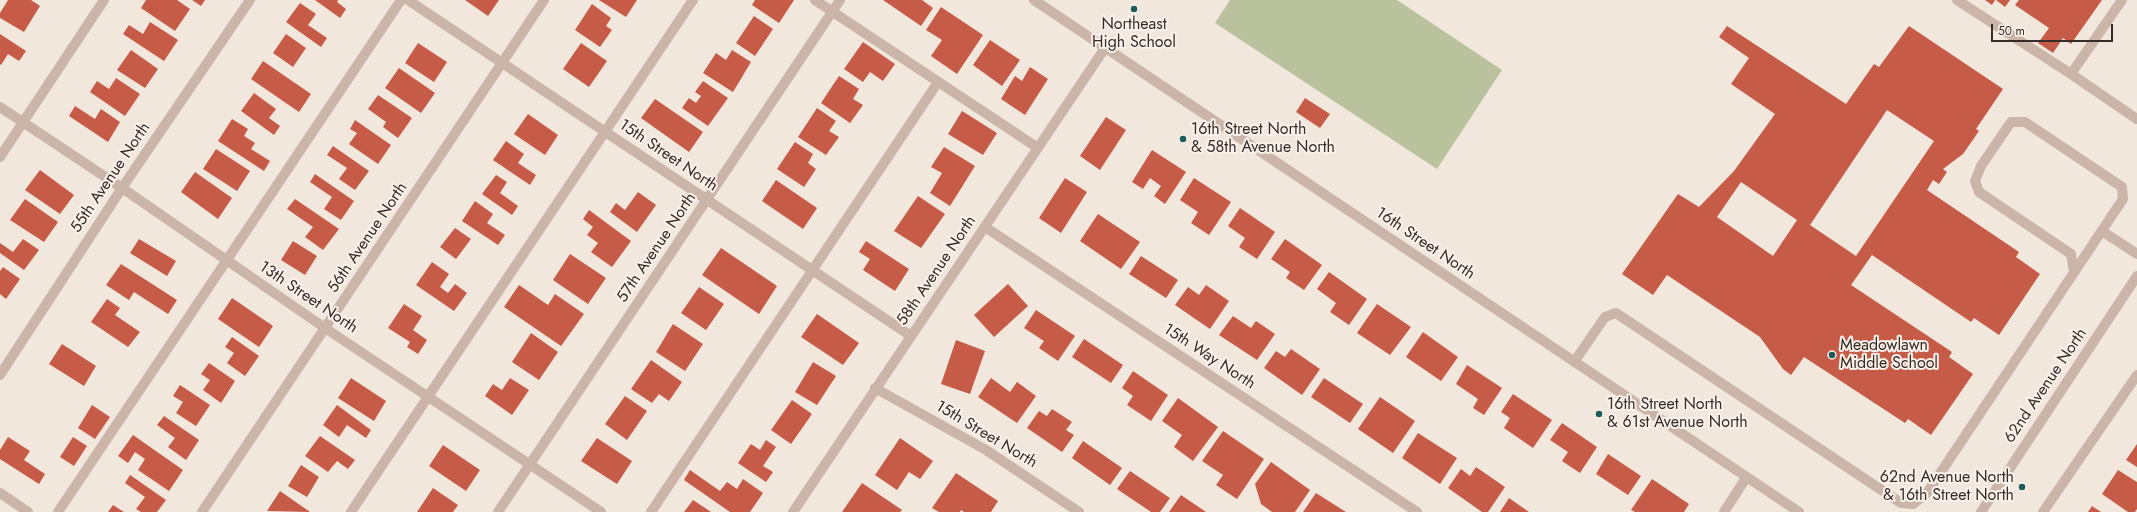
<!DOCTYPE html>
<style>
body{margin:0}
#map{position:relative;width:2137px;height:512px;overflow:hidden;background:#f2e7dd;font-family:Jost,sans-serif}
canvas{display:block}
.scale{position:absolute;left:1991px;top:24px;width:122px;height:18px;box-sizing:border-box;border:2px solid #382c29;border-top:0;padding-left:5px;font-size:12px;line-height:14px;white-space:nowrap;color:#382c29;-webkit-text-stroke:3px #faf1ea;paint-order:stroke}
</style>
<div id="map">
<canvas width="2137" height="512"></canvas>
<div class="scale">50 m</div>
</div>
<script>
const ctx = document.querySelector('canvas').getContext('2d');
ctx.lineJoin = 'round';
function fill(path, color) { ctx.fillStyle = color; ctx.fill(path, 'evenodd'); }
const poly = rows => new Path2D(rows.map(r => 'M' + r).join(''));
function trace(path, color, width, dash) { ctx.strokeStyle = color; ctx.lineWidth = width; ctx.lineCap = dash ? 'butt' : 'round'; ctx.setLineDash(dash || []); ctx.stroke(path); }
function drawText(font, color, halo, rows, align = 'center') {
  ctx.font = font + ' Jost,sans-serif'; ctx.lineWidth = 4; ctx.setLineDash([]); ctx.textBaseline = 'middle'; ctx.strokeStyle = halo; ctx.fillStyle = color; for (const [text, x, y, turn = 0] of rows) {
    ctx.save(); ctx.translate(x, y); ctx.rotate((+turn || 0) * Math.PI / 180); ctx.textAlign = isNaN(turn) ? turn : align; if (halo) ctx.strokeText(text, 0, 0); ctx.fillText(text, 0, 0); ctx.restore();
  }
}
const green = poly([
 [1230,0,1397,0,1502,70,1437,169,1215,23]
]);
const building = poly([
 [8,0,31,0,40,6,24,32,0,18,0,13],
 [146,0,177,0,190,9,175,31,141,8],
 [192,0,205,0,201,6],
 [315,0,338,0,337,2,346,9,340,18],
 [465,0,499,0,488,16],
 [599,0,637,0,626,17],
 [755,0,794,0,779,23,752,5],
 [883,0,922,0,933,8,921,26],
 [1985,0,1995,0,1992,5],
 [1996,0,2010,0,2005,7],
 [2019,0,2102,0,2071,44,2063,38,2053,53,2038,43,2049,28,2015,5],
 [300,3,316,14,308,25,327,38,321,47,286,22],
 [592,4,611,18,606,26,612,30,600,47,575,30],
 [941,7,983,35,957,74,931,56,942,40,926,30],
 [754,16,773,29,755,56,736,43],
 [150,22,178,40,164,61,123,34,129,25,143,34],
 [1727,26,1846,104,1874,64,1879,67,1909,26,2003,89,1976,129,1979,131,1963,154,1943,169,1947,172,1939,184,1933,180,1927,190,2019,252,2016,257,2040,274,1999,335,1974,318,1971,322,1872,255,1851,285,1952,352,1949,357,1973,374,1931,435,1908,419,1905,423,1804,357,1791,375,1783,369,1760,337,1667,275,1653,295,1622,274,1678,194,1699,207,1734,171,1775,114,1731,84,1749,58,1719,37],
 [1887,110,1934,141,1856,256,1810,225],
 [1741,182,1797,220,1773,256,1717,217],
 [0,34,26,51,19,61,8,54,1,65,0,64],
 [286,34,306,48,293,67,273,53],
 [990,40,1020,60,1002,86,973,65],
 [863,42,895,64,883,81,870,72,863,82,844,69],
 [418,43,447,62,434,82,405,63],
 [581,43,607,61,589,87,563,69],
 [131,50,158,69,145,88,117,70],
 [732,50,751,62,733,92,703,73,716,53,726,60],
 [263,61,311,94,299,112,251,79],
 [1030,67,1048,79,1025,115,1001,99,1015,76,1022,81],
 [399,68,435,93,421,113,385,88],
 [839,76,859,89,853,99,863,105,850,123,821,103],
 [116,78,140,94,125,116,90,92,97,81,109,89],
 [703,81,728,98,708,126,682,108,689,98,696,103,701,96,695,92],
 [254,93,276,109,269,118,280,126,274,135,241,111],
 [378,95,412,118,398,138,383,127,386,122,368,109],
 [1305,98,1330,114,1320,128,1296,112],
 [655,99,703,132,689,152,641,118],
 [75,106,95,119,101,109,120,122,108,142,69,116],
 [817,108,836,121,829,131,839,137,826,155,798,137],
 [962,111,997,133,983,155,948,134],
 [528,114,558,135,545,155,514,134],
 [1106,117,1126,130,1100,170,1080,156],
 [232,119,248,129,244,136,255,143,251,149,270,161,264,171,218,141],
 [355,120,391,145,378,164,349,144,357,133,350,129],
 [506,141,524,154,518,163,536,175,530,185,493,160],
 [795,142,813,154,808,163,816,169,804,187,777,169],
 [333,146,369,171,355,190,339,179,347,168,327,155],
 [944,147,975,166,950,206,930,193,942,173,931,167],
 [216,149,250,171,237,191,203,169],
 [1152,150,1186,172,1165,204,1154,196,1161,186,1150,178,1143,189,1132,182],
 [40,170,74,195,60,214,25,190],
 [195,172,232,198,218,219,181,192],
 [315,174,354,201,341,220,324,209,332,197,310,182],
 [496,175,507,182,500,193,518,206,512,215,482,194],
 [1065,178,1087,192,1061,233,1039,218],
 [1194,178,1231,202,1209,235,1191,223,1198,212,1180,200],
 [776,180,817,208,803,229,762,201],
 [638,192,656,205,637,232,610,212,616,203,625,210],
 [918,196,945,214,921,248,894,231],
 [25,199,58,222,44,242,10,220],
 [295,199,339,229,323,250,305,237,313,227,287,209],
 [475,201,493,214,487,223,505,235,498,245,462,221],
 [1240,208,1275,232,1257,259,1239,247,1245,238,1228,226],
 [589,210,631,241,612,267,591,252,598,243,587,235,593,227,583,219],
 [1098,214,1140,242,1121,269,1080,241],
 [455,228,471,239,456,259,440,247],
 [23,239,39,250,24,270,0,253,0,243,13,252],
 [139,239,176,261,167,276,130,253],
 [1285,239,1322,265,1304,290,1286,278,1290,272,1271,259],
 [293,241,317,256,305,275,281,260],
 [866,241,909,269,895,291,863,270,870,259,859,252],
 [721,248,777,286,759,314,702,275],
 [570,254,606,278,588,304,553,280],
 [1141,256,1178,280,1166,298,1129,274],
 [432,262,449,274,440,287,448,293,455,284,467,293,454,311,416,285],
 [121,264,177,300,168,314,134,292,129,300,106,285],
 [3,267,20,279,6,299,0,294,0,271],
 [1329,272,1367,299,1349,325,1330,312,1336,303,1317,289],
 [1008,284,1028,306,994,337,974,315],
 [519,285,548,305,555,294,584,314,561,346,504,307],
 [1206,285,1229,301,1210,329,1175,305,1188,287,1199,295],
 [699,287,724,304,706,330,681,313],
 [232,298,273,326,259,347,218,319],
 [107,299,120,308,115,315,140,332,128,347,91,322],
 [404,304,422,316,413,330,427,340,418,354,407,347,410,342,388,328],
 [1377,304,1411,327,1390,355,1357,333],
 [1036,310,1075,336,1058,361,1039,348,1044,341,1024,328],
 [817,314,859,343,843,365,801,337],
 [1233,316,1251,328,1256,321,1275,334,1257,360,1219,335],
 [673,324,703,344,685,371,656,352],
 [1423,332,1458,357,1441,381,1406,357],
 [531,333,558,352,539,380,512,362],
 [232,337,259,356,245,376,227,363,234,353,225,347],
 [1084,339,1123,365,1111,383,1072,357],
 [956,340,985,351,970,394,941,384],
 [62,344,96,366,84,386,49,364],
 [1291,349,1320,369,1302,395,1264,368,1276,351,1285,357],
 [651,360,682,382,669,401,659,394,652,403,631,389],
 [813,362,836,376,817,405,795,392],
 [209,363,235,381,221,403,203,390,210,380,201,374],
 [1467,365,1502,388,1484,415,1473,408,1478,399,1456,384],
 [1133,371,1168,395,1151,421,1127,405,1133,396,1122,388],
 [351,378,386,401,374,421,338,398],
 [510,378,529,390,512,415,485,396,493,384,502,390],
 [991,378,1010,392,1017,382,1036,396,1017,423,978,397],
 [1324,378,1363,404,1350,423,1311,397],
 [180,385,210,405,196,426,176,413,183,402,173,396],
 [1513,394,1552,420,1533,448,1504,428,1510,418,1501,412],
 [625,396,647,411,627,440,605,424],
 [1380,397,1415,421,1393,453,1358,429],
 [1178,398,1218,427,1193,461,1174,447,1182,435,1162,421],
 [792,400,812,414,791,444,771,430],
 [92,405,110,417,95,439,78,428],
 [337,405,371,430,366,438,347,425,339,437,323,425],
 [1052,409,1072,422,1066,430,1074,435,1062,452,1027,428,1039,411,1047,416],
 [164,416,199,440,186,460,168,447,175,438,157,425],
 [1562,423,1597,447,1580,473,1562,461,1568,452,1550,440],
 [1223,431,1264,459,1237,499,1216,485,1223,475,1202,461],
 [1418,433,1457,458,1440,484,1402,458],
 [133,435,183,470,169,491,138,470,145,459,135,452,128,463,118,456],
 [320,436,355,460,348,469,337,461,328,472,305,456],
 [8,437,30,451,24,460,45,474,39,484,0,459,0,450],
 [73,437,87,446,74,466,60,457],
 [597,438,632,461,617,484,581,461],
 [900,438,933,461,920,479,909,472,897,490,875,475],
 [766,440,776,447,763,466,773,472,766,482,738,463,751,444,760,450],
 [1083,441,1122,468,1110,485,1072,458],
 [2137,444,2137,467,2126,460],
 [443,445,480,470,466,491,429,466],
 [1608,454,1641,476,1628,495,1596,474],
 [1271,462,1310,490,1295,512,1272,512,1261,504,1255,484],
 [301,465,319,477,307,497,288,486],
 [1476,467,1505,487,1488,512,1482,512,1448,488,1461,469,1470,476],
 [690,470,720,491,727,482,737,489,743,479,763,493,750,512,730,512,684,480],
 [2118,470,2137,482,2137,509,2135,512,2128,512,2102,494],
 [1130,471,1170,498,1160,512,1151,512,1117,489],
 [956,473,998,501,991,512,964,512,961,510,960,512,939,512,932,508],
 [130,475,166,500,157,512,141,512,136,509,145,497,125,483],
 [1652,479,1689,504,1684,512,1635,512,1631,510],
 [862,483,902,510,900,512,842,512],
 [433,488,458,505,453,512,417,512],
 [280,491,310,512,267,511],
 [1316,493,1346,512,1303,512],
 [1181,495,1206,512,1169,512],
 [1509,498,1529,512,1500,512],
 [693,500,711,512,684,512],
 [113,505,124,512,108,512],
 [2092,506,2101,512,2088,512]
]);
const minor = poly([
 [408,0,911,336],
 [815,0,1038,148],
 [1034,0,1799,512],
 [1957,0,2071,74,2137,119],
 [2071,74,2122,0],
 [0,107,122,188,325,328,601,512],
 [0,157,104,0],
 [985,227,1417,512],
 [2102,231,2137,254],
 [1574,362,1605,317,1616,313,1901,503,1913,504,1927,493,2123,199,2122,187,2025,122,2011,122,1981,166,1975,181,1979,192,2071,254,2074,272],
 [0,375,122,188,250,0],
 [875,388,986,450,1079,512],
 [0,493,28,512],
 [58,512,401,0],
 [202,512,544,0],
 [351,512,693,0],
 [498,512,840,0],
 [651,512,938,82],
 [793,512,1105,48],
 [1724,512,1746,478],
 [1981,512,2137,276],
 [2043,512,2137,375]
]);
const markers = [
 [1134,9,4,"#1e5a58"],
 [1183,139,4,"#1e5a58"],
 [1832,355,4,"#1e5a58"],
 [1599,414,4,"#1e5a58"],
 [2022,487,4,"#1e5a58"]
];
const poiNames = [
 ["Northeast",1134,25,"center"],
 ["High School",1134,43,"center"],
 ["16th Street North",1191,130],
 ["& 58th Avenue North",1191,148],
 ["Meadowlawn",1840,346],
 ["Middle School",1840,364],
 ["16th Street North",1607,405],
 ["& 61st Avenue North",1607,423],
 ["62nd Avenue North",2014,478,"right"],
 ["& 16th Street North",2014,496,"right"]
];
const streetNames = [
 ["15th Street North",668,156,34],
 ["55th Avenue North",111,178,-56],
 ["56th Avenue North",368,238,-56],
 ["16th Street North",1425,244,34],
 ["57th Avenue North",657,248,-56],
 ["58th Avenue North",937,271,-56],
 ["13th Street North",308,298,34],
 ["15th Way North",1209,357,33],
 ["62nd Avenue North",2046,386,-56],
 ["15th Street North",986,435,31]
];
fill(green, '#b9c29d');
fill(building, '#c65b48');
trace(minor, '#cbb5a9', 10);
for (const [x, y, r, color] of markers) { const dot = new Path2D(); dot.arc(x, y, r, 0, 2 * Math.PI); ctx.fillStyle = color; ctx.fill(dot); trace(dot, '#faf1ea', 1.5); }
drawText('16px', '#382c29', '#faf1ea', poiNames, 'left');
drawText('16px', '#382c29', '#faf1ea', streetNames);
</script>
